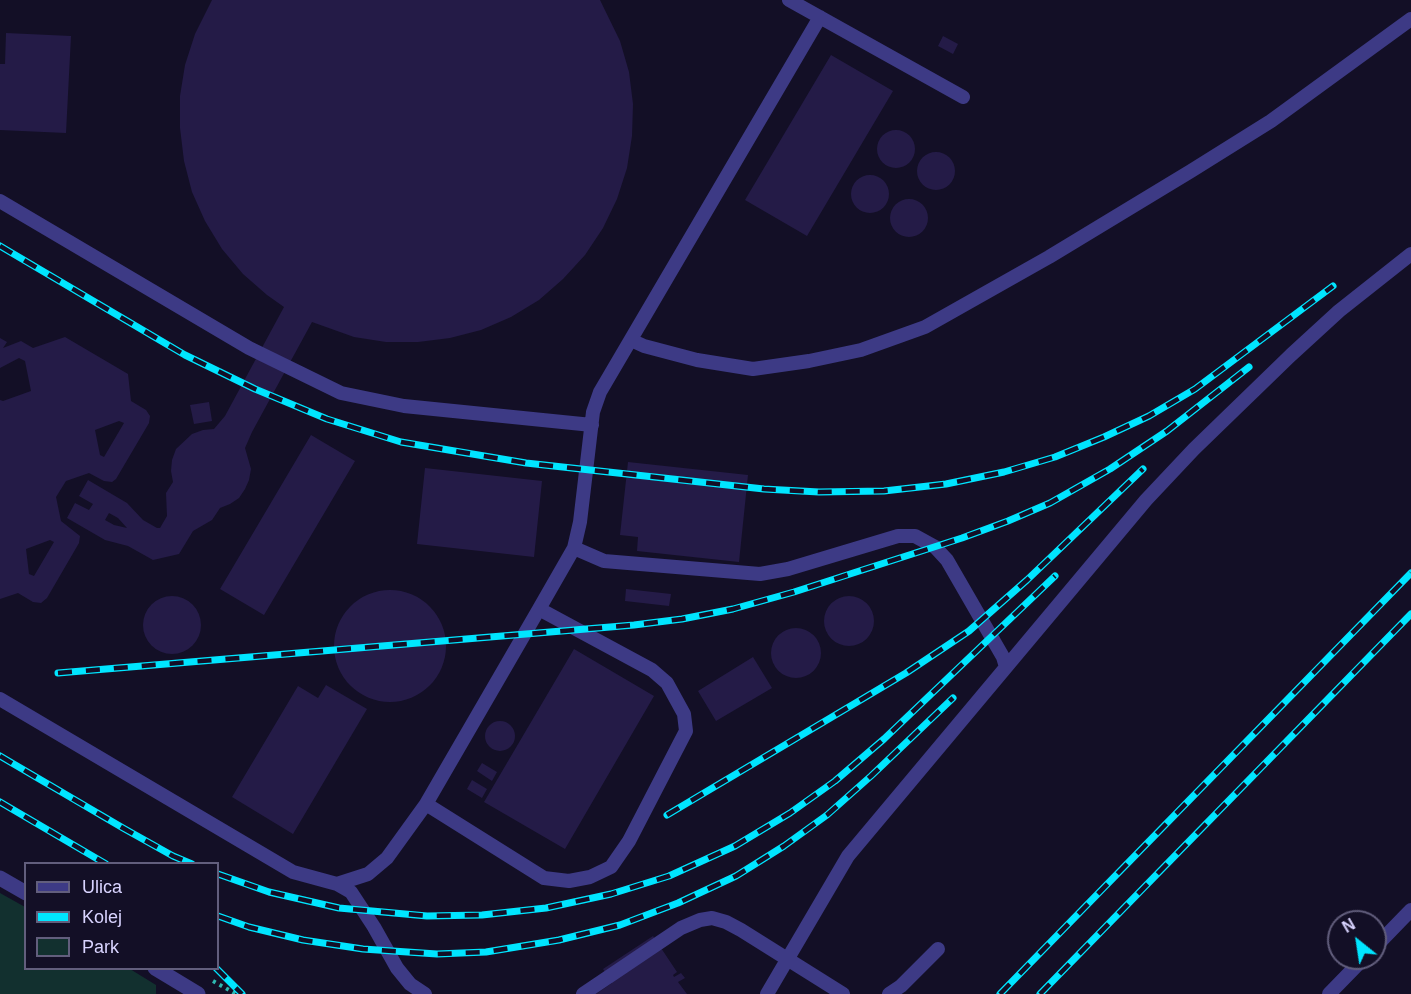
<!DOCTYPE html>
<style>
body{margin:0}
#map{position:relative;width:1411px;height:994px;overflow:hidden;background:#130f26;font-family:Arial,sans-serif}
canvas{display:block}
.legend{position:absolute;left:24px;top:862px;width:195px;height:108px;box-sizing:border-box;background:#130f26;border:2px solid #625e7d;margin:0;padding:8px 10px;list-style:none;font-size:18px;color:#d9d4ff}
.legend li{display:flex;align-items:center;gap:12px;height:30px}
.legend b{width:30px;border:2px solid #625e7d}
.north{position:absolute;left:1327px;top:910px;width:60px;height:60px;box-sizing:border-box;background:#130f26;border:2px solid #625e7d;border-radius:50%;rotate:330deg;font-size:16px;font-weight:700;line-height:24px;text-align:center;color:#d9d4ff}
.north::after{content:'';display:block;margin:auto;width:21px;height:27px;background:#00e5ff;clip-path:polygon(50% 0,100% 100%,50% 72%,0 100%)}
</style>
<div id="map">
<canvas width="1411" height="994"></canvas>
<ul class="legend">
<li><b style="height:8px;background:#3d3a85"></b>Ulica</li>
<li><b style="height:8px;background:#00e5ff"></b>Kolej</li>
<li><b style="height:16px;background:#12302f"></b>Park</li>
</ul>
<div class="north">N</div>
</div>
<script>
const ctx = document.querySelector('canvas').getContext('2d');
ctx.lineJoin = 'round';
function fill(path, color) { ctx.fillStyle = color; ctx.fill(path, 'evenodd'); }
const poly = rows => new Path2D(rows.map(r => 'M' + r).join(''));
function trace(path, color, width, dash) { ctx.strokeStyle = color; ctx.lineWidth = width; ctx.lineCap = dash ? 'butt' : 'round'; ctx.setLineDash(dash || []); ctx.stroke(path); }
const green = poly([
 [0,893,25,907,26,968,130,969,156,985,156,994,0,994]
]);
const building = poly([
 [212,0,600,0,620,41,629,72,633,104,632,136,627,168,617,199,603,228,585,255,563,279,539,300,511,317,481,330,450,338,418,342,386,342,354,337,312,322,252,432,245,448,251,469,249,480,245,489,239,498,230,504,220,508,212,520,193,531,179,554,153,560,128,546,105,540,67,518,75,503,89,510,93,504,79,496,88,480,127,503,143,520,157,528,160,528,167,516,166,493,173,482,171,471,172,460,176,449,192,434,203,430,214,429,225,416,284,307,267,295,243,274,222,249,205,221,192,192,184,161,180,128,180,96,185,65,195,34],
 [109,513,118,518,127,528,114,525,105,520],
 [6,33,71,36,66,133,0,130,0,64,5,64],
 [943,36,958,44,953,54,938,46],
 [831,55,893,91,807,236,745,200],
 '877 149a19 19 0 1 1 38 0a19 19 0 1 1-38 0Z',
 '917 171a19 19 0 1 1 38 0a19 19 0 1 1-38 0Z',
 '851 194a19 19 0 1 1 38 0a19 19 0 1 1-38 0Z',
 '890 218a19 19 0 1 1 38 0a19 19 0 1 1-38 0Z',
 [65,337,128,374,131,401,146,410,150,416,149,423,116,479,112,482,104,481,89,473,66,481,56,497,61,521,80,536,79,543,47,598,41,603,33,602,18,593,0,599,0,400,3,401,31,391,25,361,19,358,0,368,0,338,7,342,3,348,21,341,33,348],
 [119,421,124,423,104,457,100,455,95,430],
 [50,540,54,542,34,576,29,574,26,549],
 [209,402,212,421,194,424,190,405],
 [311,435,355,461,264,615,220,589],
 [628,462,748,475,739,562,637,551,638,537,620,535],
 [425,468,542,481,534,557,417,544],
 [626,589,671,594,669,606,625,601],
 '334 646a56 56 0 1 1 112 0a56 56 0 1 1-112 0Z',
 '824 621a25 25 0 1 1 50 0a25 25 0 1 1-50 0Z',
 '143 625a29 29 0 1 1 58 0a29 29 0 1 1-58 0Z',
 '771 653a25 25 0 1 1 50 0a25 25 0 1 1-50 0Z',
 [574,649,654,696,565,849,484,802],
 [753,657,772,688,716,721,698,691],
 [326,685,367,709,293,834,232,797,298,686,318,698],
 '485 736a15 15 0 1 1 30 0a15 15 0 1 1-30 0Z',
 [482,763,497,772,492,781,477,771],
 [472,780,487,789,482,798,467,789],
 [653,936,677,972,673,975,674,977,681,973,685,978,678,982,687,994,596,994,612,983,603,969]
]);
const path = poly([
 [213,981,236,994]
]);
const lane = poly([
 [789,0,963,97],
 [0,201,249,348,341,393,404,406,592,425],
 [631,340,644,346,697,360,753,369,809,361,861,350,925,327,1049,257,1191,171,1271,121,1411,19],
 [574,548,604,561,760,574,788,569,898,536,915,536,935,547,947,560,1003,657,1006,667],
 [539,609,574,548,580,522,593,412,600,392,820,17],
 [0,699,293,872,337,884,351,892,374,927,397,968,410,984,425,994],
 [337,884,368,874,387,858,426,804,544,878,569,881,590,877,611,867,629,841,686,731,684,714,667,683,652,670,539,609,426,804],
 [1375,947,1411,910],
 [583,994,681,928,700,920,712,918,726,922,741,930,843,994],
 [767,994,848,856,1146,500,1194,449,1291,355,1339,311,1411,254],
 [889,994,901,986,938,949],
 [1329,994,1364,958]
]);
const street = poly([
 [0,878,26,893],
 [155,968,198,994]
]);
const rail = poly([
 [0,246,185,355,255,389,327,419,401,442,526,463,764,489,819,492,884,491,946,484,1004,472,1055,457,1104,437,1149,416,1195,389,1333,286],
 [58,673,634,625,682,619,733,609,794,592,962,538,1008,521,1050,503,1110,469,1167,431,1249,367],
 [0,756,123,828,173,856,192,864],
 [0,802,106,864],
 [667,815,906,673,969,631,1027,580,1143,469],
 [218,874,269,892,339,908,427,916,482,915,546,908,611,894,669,876,735,846,790,813,835,781,884,739,1055,576],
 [218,916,249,927,303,940,363,949,437,954,486,952,559,940,620,925,678,903,736,876,784,846,827,815,871,776,953,698],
 [216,968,242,994],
 [1000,994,1411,573],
 [1040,994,1411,614]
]);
fill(green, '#12302f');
fill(building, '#241b47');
trace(path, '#2fb8b0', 4, [3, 4.5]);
trace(lane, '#3d3a85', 14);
trace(street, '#3d3a85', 15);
trace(rail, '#00e5ff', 7);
trace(rail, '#130f26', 4.5, [14]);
</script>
